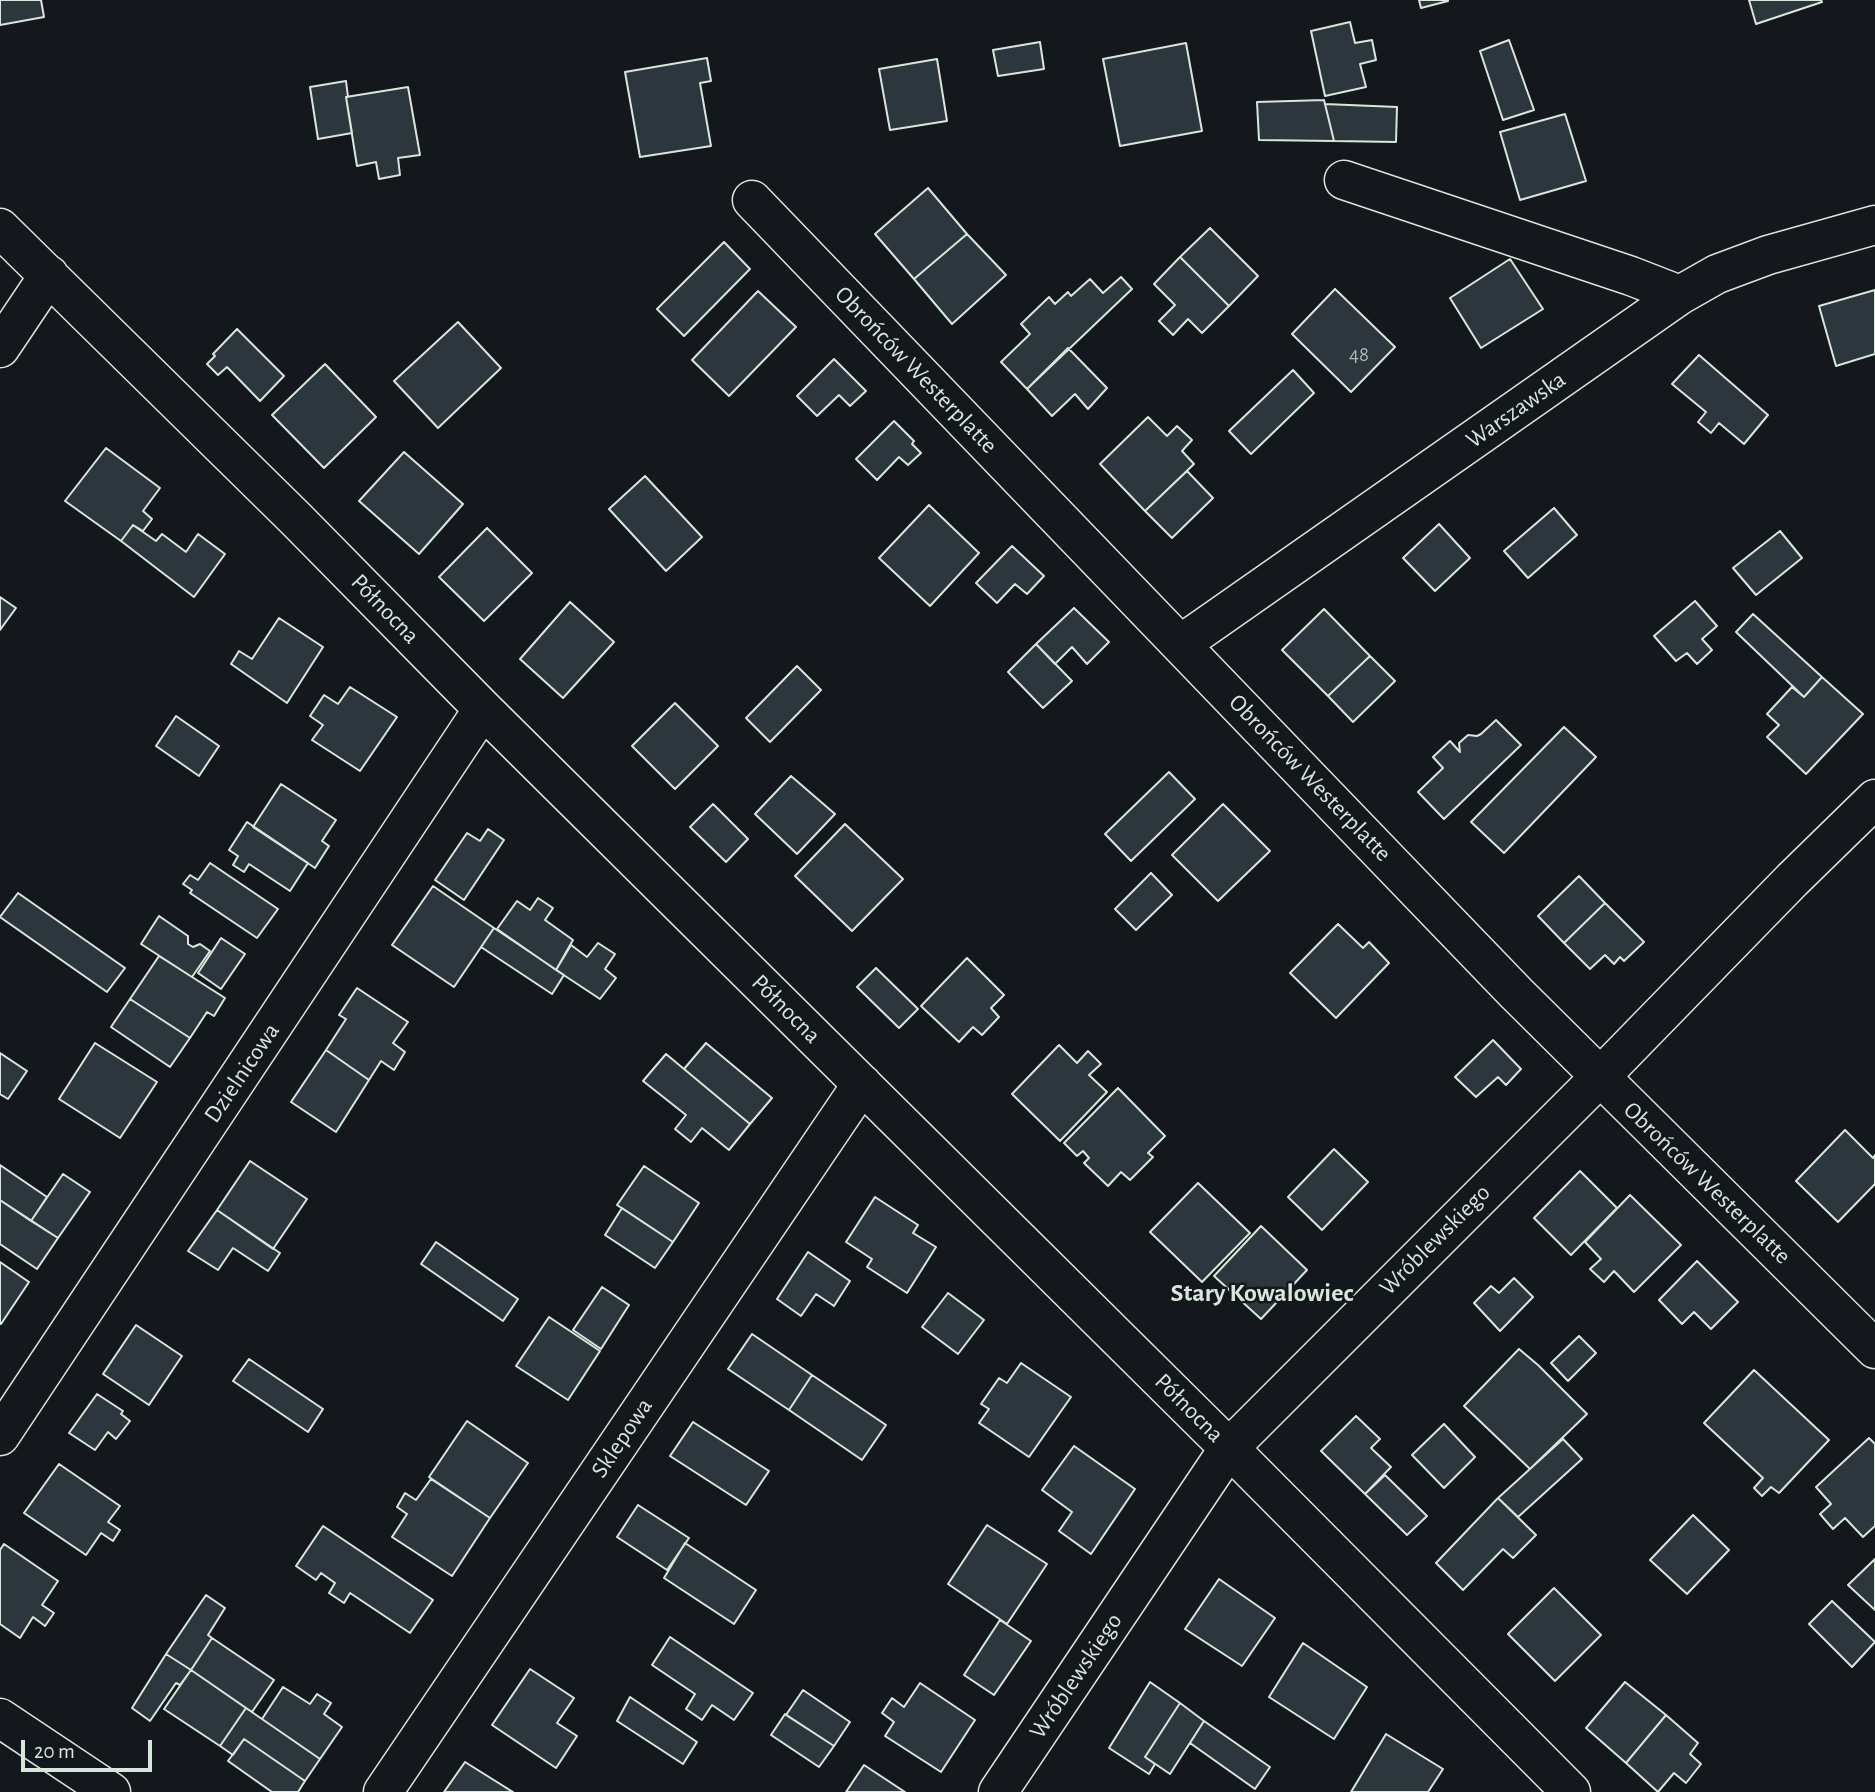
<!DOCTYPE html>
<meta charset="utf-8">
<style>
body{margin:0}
#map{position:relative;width:1875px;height:1792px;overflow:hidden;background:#14181c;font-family:"Alegreya Sans",sans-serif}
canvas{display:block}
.scale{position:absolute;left:21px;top:1740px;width:131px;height:32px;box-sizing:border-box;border:4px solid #d8e6dc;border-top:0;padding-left:9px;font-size:21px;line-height:24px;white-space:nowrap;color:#d8e6dc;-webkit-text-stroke:5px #14181c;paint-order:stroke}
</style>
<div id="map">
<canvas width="1875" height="1792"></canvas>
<div class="scale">20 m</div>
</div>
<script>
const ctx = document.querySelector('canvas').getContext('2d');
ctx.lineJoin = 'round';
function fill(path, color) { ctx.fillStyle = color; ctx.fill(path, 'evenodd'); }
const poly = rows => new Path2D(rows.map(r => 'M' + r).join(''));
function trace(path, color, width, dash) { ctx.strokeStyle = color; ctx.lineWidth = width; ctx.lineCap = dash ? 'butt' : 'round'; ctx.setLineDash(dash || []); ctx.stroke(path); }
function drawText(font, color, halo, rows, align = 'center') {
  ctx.font = font + ' "Alegreya Sans",sans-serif'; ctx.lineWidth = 5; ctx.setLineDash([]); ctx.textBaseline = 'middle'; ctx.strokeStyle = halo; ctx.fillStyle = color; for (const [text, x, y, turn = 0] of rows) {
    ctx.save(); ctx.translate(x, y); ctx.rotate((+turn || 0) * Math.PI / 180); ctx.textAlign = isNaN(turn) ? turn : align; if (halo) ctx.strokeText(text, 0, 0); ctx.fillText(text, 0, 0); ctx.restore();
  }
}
const building = poly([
 [0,0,41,0,44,17,0,25,0,0],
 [1419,0,1448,0,1448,1,1421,8,1419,0],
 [1749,0,1821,0,1822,2,1756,24,1749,0],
 [1350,22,1355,43,1372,40,1376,60,1360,64,1366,87,1325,96,1311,31,1350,22],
 [1509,40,1534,110,1503,120,1480,51,1509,40],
 [1040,42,1044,69,998,76,993,50,1040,42],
 [1186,43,1202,131,1120,146,1103,59,1186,43],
 [707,58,711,81,700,83,711,146,640,157,625,72,707,58],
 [937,59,947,121,890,130,879,69,937,59],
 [346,81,348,97,346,97,352,133,318,139,310,87,346,81],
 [408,87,420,155,398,158,400,175,379,179,376,162,357,166,346,97,408,87],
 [1324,100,1334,141,1259,140,1257,102,1324,100],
 [1325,104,1397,107,1396,142,1334,141,1325,104],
 [1565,114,1586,181,1520,200,1500,132,1565,114],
 [928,188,967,234,914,279,875,234,928,188],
 [1210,228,1258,276,1229,306,1180,257,1210,228],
 [967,234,1006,275,952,324,914,279,967,234],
 [724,242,750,269,684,336,657,309,724,242],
 [1180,257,1229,306,1202,333,1188,319,1173,335,1159,321,1175,305,1154,284,1180,257],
 [1510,259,1543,309,1481,348,1450,298,1510,259],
 [1121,277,1132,289,1027,389,1001,362,1030,334,1021,324,1049,297,1055,304,1068,292,1071,296,1090,279,1103,293,1121,277],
 [1335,289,1395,347,1351,392,1292,334,1335,289],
 [1875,290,1875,354,1836,366,1819,306,1875,290],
 [758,291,796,327,729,396,692,360,758,291],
 [458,322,501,368,438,428,394,381,458,322],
 [237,329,284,376,260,401,227,367,218,375,207,364,215,356,213,354,237,329],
 [1068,348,1107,388,1088,409,1075,394,1052,416,1027,389,1068,348],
 [1699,355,1768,415,1744,444,1719,423,1711,433,1698,422,1706,412,1672,384,1699,355],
 [834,359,866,391,850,406,839,395,817,416,797,396,834,359],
 [325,364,376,417,324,468,272,415,325,364],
 [1293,370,1314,393,1251,454,1229,431,1293,370],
 [1148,417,1167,436,1177,426,1192,440,1182,451,1194,464,1145,511,1100,464,1148,417],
 [894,421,914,441,912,444,921,453,908,465,899,457,877,480,856,459,894,421],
 [106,448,160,488,143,511,152,519,143,531,133,525,121,541,65,501,106,448],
 [404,452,463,504,419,554,359,501,404,452],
 [1187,471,1213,498,1172,538,1145,511,1187,471],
 [645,476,702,537,666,571,609,509,645,476],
 [929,505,979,553,930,606,879,558,929,505],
 [1554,508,1577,535,1528,578,1504,551,1554,508],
 [1439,524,1470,558,1435,591,1403,558,1439,524],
 [133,525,156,541,162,534,186,552,198,534,225,554,194,597,121,541,133,525],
 [487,528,532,573,484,621,439,577,487,528],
 [1780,531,1802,558,1756,595,1733,568,1780,531],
 [1012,546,1044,576,1027,594,1015,584,997,603,976,583,1012,546],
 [0,597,16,608,0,630,0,597],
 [1695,601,1717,626,1702,639,1712,650,1697,664,1687,653,1676,661,1654,636,1695,601],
 [570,602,614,642,563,698,520,659,570,602],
 [1074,608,1109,642,1087,664,1072,647,1055,664,1036,644,1074,608],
 [1324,609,1370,656,1328,696,1282,650,1324,609],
 [1753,614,1822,677,1804,697,1736,632,1753,614],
 [279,618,323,647,287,703,231,664,239,651,252,659,279,618],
 [1036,644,1072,681,1043,708,1008,672,1036,644],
 [1370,656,1395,681,1353,722,1328,696,1370,656],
 [797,666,821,690,770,742,746,718,797,666],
 [1822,677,1863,714,1806,774,1767,737,1779,725,1767,714,1792,687,1804,697,1822,677],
 [350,687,397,717,360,771,312,740,323,725,310,716,324,695,338,704,350,687],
 [675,703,718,746,675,789,632,746,675,703],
 [176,716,219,746,199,776,156,746,176,716],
 [1496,720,1521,745,1444,819,1418,792,1443,768,1433,757,1450,741,1460,752,1459,743,1468,735,1477,736,1481,734,1496,720],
 [1564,727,1596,757,1504,853,1471,822,1564,727],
 [1169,772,1195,799,1131,861,1105,834,1169,772],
 [791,776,835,814,797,854,755,814,791,776],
 [281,784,336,820,322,841,329,846,315,868,253,827,281,784],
 [713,804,748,839,726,862,690,827,713,804],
 [1223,804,1270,851,1218,901,1172,855,1223,804],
 [247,822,308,863,290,891,249,864,244,872,233,865,238,856,229,850,247,822],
 [845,824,903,879,852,931,795,876,845,824],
 [488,829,504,840,464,900,435,880,467,833,480,841,488,829],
 [210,863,278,909,257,938,190,893,192,890,183,884,190,875,198,880,210,863],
 [1151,873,1172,895,1136,930,1115,909,1151,873],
 [1579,876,1605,903,1564,943,1538,916,1579,876],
 [433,886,494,928,454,987,392,945,433,886],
 [18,893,125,968,107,992,0,917,18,893],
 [538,898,553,908,545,920,573,940,556,970,497,929,517,901,530,910,538,898],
 [1605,903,1644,942,1624,961,1620,957,1614,964,1605,955,1590,969,1564,943,1605,903],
 [159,916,188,936,188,944,193,947,200,944,210,951,192,977,141,944,159,916],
 [1338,924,1363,948,1369,942,1389,963,1336,1018,1290,973,1338,924],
 [494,928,564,975,552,994,481,947,494,928],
 [221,938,245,954,221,989,198,973,221,938],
 [598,943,615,954,605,969,616,978,600,999,556,970,571,945,587,957,598,943],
 [159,956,225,998,214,1016,207,1012,190,1038,130,999,159,956],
 [967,958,1004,995,991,1008,999,1017,982,1035,973,1027,959,1042,921,1006,967,958],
 [876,968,918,1009,899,1028,857,987,876,968],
 [357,988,408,1022,393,1043,405,1052,394,1070,381,1061,369,1080,326,1050,346,1019,339,1015,357,988],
 [130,999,190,1038,170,1067,111,1027,130,999],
 [1493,1040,1521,1069,1506,1085,1498,1077,1476,1097,1455,1077,1493,1040],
 [95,1043,157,1082,120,1138,59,1099,95,1043],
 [706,1043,772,1098,750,1124,684,1069,706,1043],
 [1059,1045,1077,1063,1088,1051,1101,1064,1089,1075,1107,1092,1060,1141,1012,1094,1059,1045],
 [326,1050,369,1080,336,1132,291,1102,326,1050],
 [0,1053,27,1071,8,1099,0,1094,0,1053],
 [666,1054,750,1124,729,1150,702,1128,691,1142,675,1129,686,1115,643,1081,666,1054],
 [1118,1088,1165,1136,1148,1153,1153,1157,1130,1180,1121,1172,1108,1186,1084,1163,1089,1158,1083,1151,1077,1156,1064,1143,1118,1088],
 [1845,1130,1873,1158,1875,1155,1875,1184,1838,1222,1796,1181,1845,1130],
 [1334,1149,1368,1182,1322,1230,1288,1197,1334,1149],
 [250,1161,307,1199,273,1249,217,1210,250,1161],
 [0,1165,47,1197,31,1221,0,1200,0,1165],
 [644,1166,699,1203,673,1242,617,1205,644,1166],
 [1580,1171,1617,1208,1571,1255,1534,1218,1580,1171],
 [63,1174,90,1192,58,1238,31,1221,63,1174],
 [1198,1183,1250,1233,1202,1282,1150,1232,1198,1183],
 [1630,1195,1681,1245,1634,1292,1614,1271,1604,1282,1590,1269,1601,1259,1585,1242,1630,1195],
 [875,1197,918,1225,913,1233,936,1247,907,1293,867,1267,872,1259,846,1242,875,1197],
 [0,1200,58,1238,37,1269,0,1244,0,1200],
 [622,1208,673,1242,655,1268,605,1235,622,1208],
 [217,1210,280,1253,268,1271,233,1248,218,1270,188,1251,217,1210],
 [1261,1226,1307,1270,1261,1319,1214,1276,1261,1226],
 [436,1242,518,1299,503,1321,421,1264,436,1242],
 [808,1252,850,1281,834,1306,816,1294,801,1316,777,1299,808,1252],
 [1697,1261,1738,1302,1711,1329,1694,1312,1682,1324,1659,1300,1697,1261],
 [0,1262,29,1282,1,1324,0,1324,0,1262],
 [1514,1278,1533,1297,1500,1331,1474,1303,1491,1286,1499,1293,1514,1278],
 [602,1287,629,1305,601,1349,573,1330,602,1287],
 [948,1293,984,1320,958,1354,922,1327,948,1293],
 [549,1317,600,1351,568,1400,516,1366,549,1317],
 [136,1325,182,1356,149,1405,103,1374,136,1325],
 [752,1334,812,1375,789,1410,728,1369,752,1334],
 [1579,1336,1596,1353,1568,1381,1551,1363,1579,1336],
 [1519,1349,1538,1365,1587,1414,1530,1469,1464,1406,1519,1349],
 [249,1359,323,1409,308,1432,233,1381,249,1359],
 [1021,1363,1071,1397,1029,1457,979,1423,989,1409,981,1404,999,1378,1007,1383,1021,1363],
 [1754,1370,1829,1440,1779,1493,1771,1487,1762,1496,1754,1488,1763,1478,1704,1423,1754,1370],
 [812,1375,886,1425,862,1460,789,1410,812,1375],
 [97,1394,123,1411,121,1414,130,1421,116,1439,108,1432,95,1450,69,1433,97,1394],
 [1356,1416,1380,1439,1371,1448,1391,1467,1365,1494,1321,1451,1356,1416],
 [467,1421,528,1463,490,1518,429,1477,467,1421],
 [693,1422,769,1471,746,1505,670,1456,693,1422],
 [1444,1424,1475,1457,1444,1488,1412,1455,1444,1424],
 [1869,1438,1875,1444,1875,1526,1863,1537,1845,1518,1833,1529,1820,1514,1831,1504,1816,1487,1869,1438],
 [1563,1439,1582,1459,1518,1517,1498,1498,1563,1439],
 [1074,1446,1135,1489,1091,1554,1059,1531,1072,1512,1042,1490,1074,1446],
 [59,1464,120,1506,108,1522,120,1530,113,1541,101,1533,86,1555,24,1513,59,1464],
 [1385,1475,1427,1516,1407,1535,1365,1494,1385,1475],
 [431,1479,490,1518,452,1576,392,1537,407,1514,397,1507,405,1493,416,1500,431,1479],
 [1498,1498,1536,1535,1513,1558,1503,1549,1463,1590,1436,1563,1498,1498],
 [638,1505,689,1538,667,1570,617,1537,638,1505],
 [1693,1515,1729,1550,1687,1594,1650,1560,1693,1515],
 [987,1525,1047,1564,1007,1624,948,1584,987,1525],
 [323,1526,433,1600,410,1633,350,1593,344,1603,329,1593,335,1583,321,1573,316,1580,296,1566,323,1526],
 [685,1543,756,1590,734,1624,664,1578,685,1543],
 [4,1544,58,1581,42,1605,54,1613,45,1626,33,1617,20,1638,0,1624,0,1550,4,1544],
 [1875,1559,1875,1610,1848,1585,1875,1559],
 [1219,1579,1275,1618,1242,1666,1185,1629,1219,1579],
 [1554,1588,1601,1635,1555,1681,1508,1634,1554,1588],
 [206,1595,225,1608,208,1635,212,1638,191,1670,166,1654,206,1595],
 [1832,1601,1875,1642,1852,1667,1809,1624,1832,1601],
 [1000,1620,1031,1641,994,1695,964,1675,1000,1620],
 [670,1637,753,1693,734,1720,712,1705,702,1720,686,1709,695,1694,652,1665,670,1637],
 [212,1638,274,1680,252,1712,191,1670,212,1638],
 [1303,1643,1367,1687,1334,1739,1269,1697,1303,1643],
 [166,1654,191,1670,180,1685,176,1683,150,1721,132,1708,166,1654],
 [530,1669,574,1698,557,1723,577,1736,556,1768,492,1725,530,1669],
 [191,1670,246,1708,220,1746,164,1709,191,1670],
 [1150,1682,1180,1703,1145,1757,1155,1764,1149,1774,1109,1748,1150,1682],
 [1625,1682,1666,1715,1626,1763,1586,1728,1625,1682],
 [920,1683,975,1720,941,1772,885,1736,894,1722,882,1713,892,1698,904,1707,920,1683],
 [283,1687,310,1704,317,1694,331,1703,324,1714,342,1727,320,1759,262,1719,283,1687],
 [803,1690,850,1722,834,1746,786,1715,803,1690],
 [630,1697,697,1742,683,1764,617,1721,630,1697],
 [1180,1703,1204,1721,1170,1774,1145,1757,1180,1703],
 [246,1708,320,1759,305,1781,244,1739,233,1755,220,1746,246,1708],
 [785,1714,834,1746,819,1767,771,1735,785,1714],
 [1666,1715,1698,1743,1690,1754,1701,1764,1686,1783,1674,1773,1658,1792,1626,1763,1666,1715],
 [1204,1721,1270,1767,1255,1789,1190,1743,1204,1721],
 [1386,1734,1443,1769,1428,1792,1351,1792,1386,1734],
 [244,1739,305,1781,298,1792,272,1792,228,1761,244,1739],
 [465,1762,513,1792,444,1792,465,1762],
 [864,1765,905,1792,846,1792,864,1765]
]);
const minor = poly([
 [1344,180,1631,276,1680,295],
 [752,200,1516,993,1875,1349],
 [0,228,296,519,483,709,1229,1448,1571,1792],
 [0,348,49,275],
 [1181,644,1680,295,1717,274,1768,255,1875,225],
 [0,1436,483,709],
 [0,1718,111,1792],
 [383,1792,862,1084],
 [998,1792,1229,1448,1599,1078,1792,880,1875,799]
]);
const numberNames = [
 ["48",1359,355]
];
const streetNames = [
 ["Obrońców Westerplatte",916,370,46],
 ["Warszawska",1516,410,-35],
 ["Północna",385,609,46],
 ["Obrońców Westerplatte",1310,778,46],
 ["Północna",786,1009,45],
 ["Dzielnicowa",242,1073,-56],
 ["Obrońców Westerplatte",1707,1183,44],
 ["Wróblewskiego",1435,1240,-45],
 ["Północna",1189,1408,45],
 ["Sklepowa",622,1438,-56],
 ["Wróblewskiego",1076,1676,-56]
];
const neighbourhoodNames = [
 ["Stary Kowalowiec",1262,1293]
];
fill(building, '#2c363c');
trace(building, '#d8e6dc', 2);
trace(minor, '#d8e6dc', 41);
trace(minor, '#14181c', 38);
drawText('21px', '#adbab4', null, numberNames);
drawText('24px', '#d8e6dc', '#14181c', streetNames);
drawText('bold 26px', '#d8e6dc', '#14181c', neighbourhoodNames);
</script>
